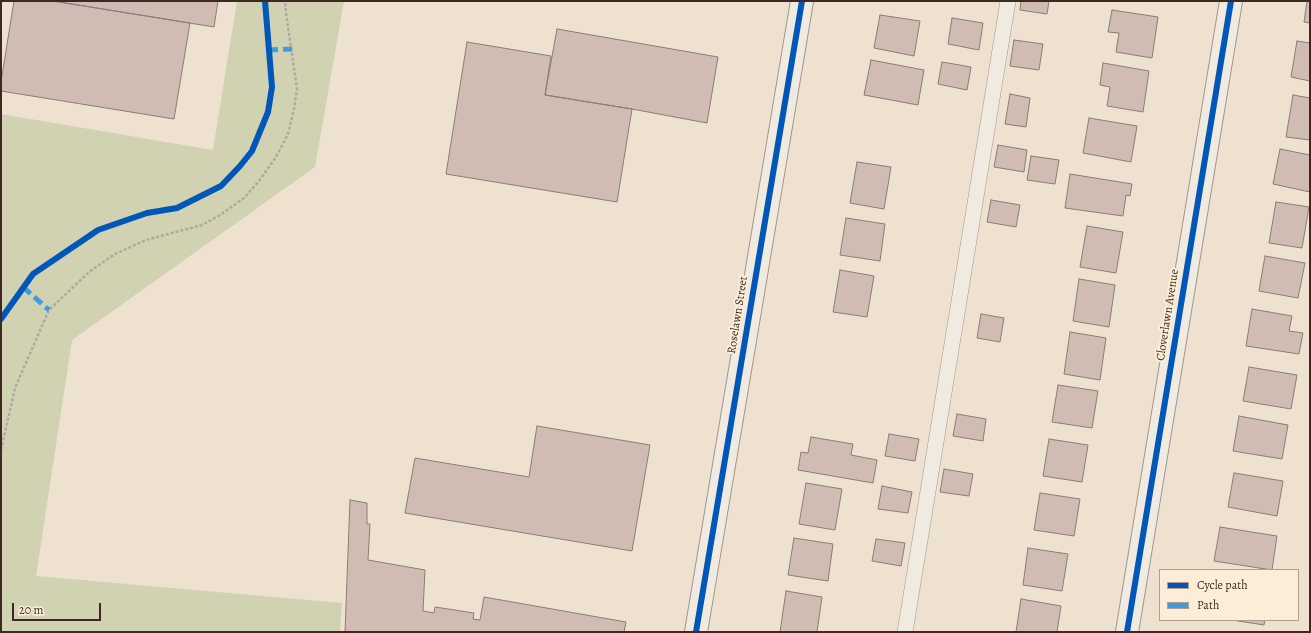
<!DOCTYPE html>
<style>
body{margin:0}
#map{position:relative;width:1311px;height:633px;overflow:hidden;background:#eee1d0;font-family:Alegreya,serif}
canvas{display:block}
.frame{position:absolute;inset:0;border:2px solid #3d2922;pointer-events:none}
.legend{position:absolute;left:1159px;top:569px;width:140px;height:52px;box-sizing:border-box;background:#fcedd8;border:1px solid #b09f8f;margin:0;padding:5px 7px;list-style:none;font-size:12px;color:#3d2922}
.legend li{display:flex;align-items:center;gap:8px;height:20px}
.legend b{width:20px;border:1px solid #b09f8f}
.scale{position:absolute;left:12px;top:603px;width:89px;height:18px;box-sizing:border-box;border:2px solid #3d2922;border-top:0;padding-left:5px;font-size:12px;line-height:14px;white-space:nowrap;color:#3d2922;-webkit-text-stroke:3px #fcedd8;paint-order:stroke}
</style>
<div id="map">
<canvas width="1311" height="633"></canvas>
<div class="frame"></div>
<ul class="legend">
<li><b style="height:5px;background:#0057b8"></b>Cycle path</li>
<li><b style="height:5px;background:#3f9ce0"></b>Path</li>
</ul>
<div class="scale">20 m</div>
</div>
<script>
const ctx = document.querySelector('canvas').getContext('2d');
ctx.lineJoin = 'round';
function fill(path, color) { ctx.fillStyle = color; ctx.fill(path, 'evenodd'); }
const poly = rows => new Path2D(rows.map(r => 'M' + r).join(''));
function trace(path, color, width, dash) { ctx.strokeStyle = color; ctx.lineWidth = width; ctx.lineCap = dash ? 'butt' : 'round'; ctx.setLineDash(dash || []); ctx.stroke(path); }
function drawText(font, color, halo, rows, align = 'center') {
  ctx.font = font + ' Alegreya,serif'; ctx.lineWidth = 4; ctx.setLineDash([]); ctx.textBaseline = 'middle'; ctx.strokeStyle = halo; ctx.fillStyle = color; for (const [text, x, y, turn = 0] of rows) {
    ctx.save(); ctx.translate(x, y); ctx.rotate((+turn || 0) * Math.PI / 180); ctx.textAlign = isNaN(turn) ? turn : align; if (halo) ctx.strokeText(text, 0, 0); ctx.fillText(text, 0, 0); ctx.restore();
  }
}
const green = poly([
 [237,1,344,1,315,167,72,340,36,576,342,603,340,632,1,632,1,114,213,150]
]);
const building = poly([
 [14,1,53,1,190,23,174,119,1,91,1,82,14,1],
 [53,1,218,1,214,27,53,1],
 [1021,1,1049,1,1047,14,1020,10,1021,1],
 [1307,1,1310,1,1310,23,1304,22,1307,1],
 [1112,10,1158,17,1152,58,1116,52,1119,33,1108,32,1112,10],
 [880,15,920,21,914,56,874,48,880,15],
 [952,18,983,23,979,50,948,44,952,18],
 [557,29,718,57,707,123,632,109,545,95,557,29],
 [1014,40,1043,44,1039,70,1010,66,1014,40],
 [1297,41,1310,43,1310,81,1291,77,1297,41],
 [467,42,551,56,545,95,632,109,617,202,446,174,467,42],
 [871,60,924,70,918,105,864,95,871,60],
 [942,62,971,67,967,90,938,84,942,62],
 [1103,63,1149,71,1143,112,1107,106,1110,87,1100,85,1103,63],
 [1010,94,1030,98,1026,127,1005,124,1010,94],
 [1293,95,1310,98,1310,140,1286,137,1293,95],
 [1089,118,1137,126,1131,162,1083,153,1089,118],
 [998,145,1027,150,1024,172,994,167,998,145],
 [1280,149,1310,155,1310,192,1273,184,1280,149],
 [1031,156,1059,160,1055,184,1027,180,1031,156],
 [857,162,891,167,884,209,850,203,857,162],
 [1070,174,1132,184,1130,196,1126,195,1123,216,1065,208,1070,174],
 [991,200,1020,205,1016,227,987,222,991,200],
 [1276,202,1309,207,1302,248,1269,243,1276,202],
 [846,218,885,224,880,261,840,255,846,218],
 [1087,226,1123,232,1116,273,1080,267,1087,226],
 [1265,256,1305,263,1298,298,1259,291,1265,256],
 [840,270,874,276,867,317,833,312,840,270],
 [1079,279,1115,285,1109,327,1073,321,1079,279],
 [1252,309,1292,316,1289,331,1303,333,1299,354,1246,346,1252,309],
 [981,314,1004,318,1000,342,977,338,981,314],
 [1070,332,1106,338,1100,380,1064,374,1070,332],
 [1249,367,1297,375,1291,409,1243,401,1249,367],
 [1058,385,1098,391,1092,428,1052,422,1058,385],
 [957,414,986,419,983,441,953,436,957,414],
 [1239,416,1288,425,1282,459,1233,451,1239,416],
 [537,426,650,445,632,551,405,513,415,458,529,477,537,426],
 [889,434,919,439,915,461,885,456,889,434],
 [811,437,853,444,851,455,877,460,873,483,798,470,801,452,808,453,811,437],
 [1049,439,1088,445,1082,482,1043,476,1049,439],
 [944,469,973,474,969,496,940,492,944,469],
 [1234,473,1283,481,1277,516,1228,507,1234,473],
 [806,483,842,489,835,530,799,524,806,483],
 [882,486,912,492,908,513,878,509,882,486],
 [1040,493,1080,499,1074,536,1034,530,1040,493],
 [350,500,367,503,367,524,370,524,368,560,425,570,423,611,434,613,435,607,474,613,473,619,480,620,484,597,626,622,624,632,345,632,350,500],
 [1220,527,1277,536,1272,570,1214,561,1220,527],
 [794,538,833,544,828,581,788,575,794,538],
 [876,539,905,543,901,566,872,561,876,539],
 [1028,548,1068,554,1062,591,1023,585,1028,548],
 [786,591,822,597,817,632,780,632,786,591],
 [1021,599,1061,606,1057,632,1016,632,1021,599],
 [1232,620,1265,620,1264,625,1232,620]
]);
const path = poly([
 [1,450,15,388,49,310,89,272,115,254,146,240,202,225,220,215,244,198,259,181,276,157,288,134,294,109,297,89,286,13,285,1]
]);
const service = poly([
 [905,632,1008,1]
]);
const minor = poly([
 [696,632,802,1],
 [1127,632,1231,1]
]);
const quiet = poly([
 [268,50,292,49],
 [23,287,49,310]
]);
const cycleway = poly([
 [1,319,33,274,98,230,147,213,177,208,221,186,240,166,252,151,268,112,272,87,265,1],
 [696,632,802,1],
 [1127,632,1231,1]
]);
const streetNames = [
 ["Roselawn Street",738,315,-81],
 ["Cloverlawn Avenue",1168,315,-81]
];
fill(green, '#d0d2b2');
fill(building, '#d0bcb2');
trace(building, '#887e75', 1);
trace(service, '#a0978c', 16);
trace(minor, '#a0978c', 24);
trace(path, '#b0a9a2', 2.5, [3, 2]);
trace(service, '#f0eae1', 15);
trace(minor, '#f0eae1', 22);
trace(quiet, '#3f9ce0', 5, [10, 5]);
trace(cycleway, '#0057b8', 6);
drawText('12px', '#3d2922', '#fcedd8', streetNames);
</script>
